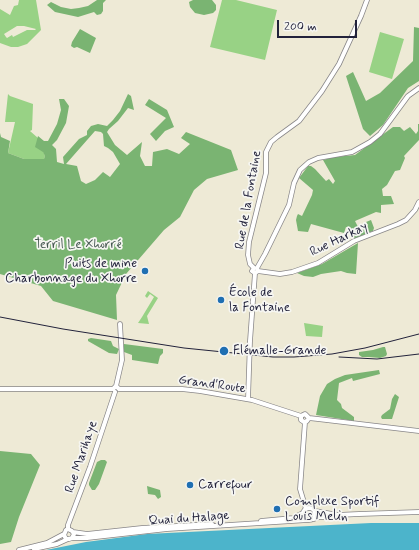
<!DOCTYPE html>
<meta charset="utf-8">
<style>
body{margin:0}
#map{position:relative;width:419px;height:550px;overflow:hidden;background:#eeead6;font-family:Mynerve,sans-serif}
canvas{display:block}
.scale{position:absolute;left:277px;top:20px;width:80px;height:18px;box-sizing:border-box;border:2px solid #22223b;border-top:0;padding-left:5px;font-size:12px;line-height:14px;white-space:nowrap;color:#22223b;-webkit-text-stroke:3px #f6f6f2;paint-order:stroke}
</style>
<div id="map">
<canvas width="419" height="550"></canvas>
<div class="scale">200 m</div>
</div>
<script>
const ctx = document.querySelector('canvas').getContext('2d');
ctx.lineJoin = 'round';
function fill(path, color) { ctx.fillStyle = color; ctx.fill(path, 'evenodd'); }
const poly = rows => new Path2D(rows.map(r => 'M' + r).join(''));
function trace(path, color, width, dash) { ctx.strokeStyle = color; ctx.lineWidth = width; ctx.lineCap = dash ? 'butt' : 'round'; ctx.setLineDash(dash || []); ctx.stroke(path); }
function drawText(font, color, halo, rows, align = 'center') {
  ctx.font = font + ' Mynerve,sans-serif'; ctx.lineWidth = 3.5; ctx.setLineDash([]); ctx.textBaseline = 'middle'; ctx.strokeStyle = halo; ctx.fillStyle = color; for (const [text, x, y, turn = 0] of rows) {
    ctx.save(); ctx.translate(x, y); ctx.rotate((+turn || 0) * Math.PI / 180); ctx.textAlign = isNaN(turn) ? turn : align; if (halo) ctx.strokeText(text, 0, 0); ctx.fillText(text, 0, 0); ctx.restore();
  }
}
const green = poly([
 [19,0,36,0,41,30,27,44,18,47,11,47,0,43,0,9,10,15,14,6,18,5],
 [17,26,24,26,36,29,35,30,27,30,13,37,12,35,7,38,6,37,4,34],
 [222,0,236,0,277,10,265,60,210,47],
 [380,32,404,39,392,79,369,72],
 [8,94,10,96,33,104,32,130,30,131,38,138,45,156,44,159,24,159,8,153,15,122,5,122],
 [148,291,158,298,147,316,149,324,138,323,142,317,154,297,150,294,147,298,145,296],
 [304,323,323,326,322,337,306,336]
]);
const forest = poly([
 [97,0,106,0,103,3,103,11,101,14,97,15,94,12,78,17,55,12,47,5,51,2,61,7,71,9,79,8,88,6],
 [193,0,212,0,216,5,216,10,213,13,204,15,195,13,190,7,189,2],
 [414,27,419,28,419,81,408,88,383,125,370,136,363,129,346,76,353,72,366,101,380,93,413,61],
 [80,29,96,38,90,53,77,47,74,48,71,46,72,42],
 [128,94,131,96,134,110,128,108,118,121,109,129,107,132,115,145,127,155,142,142,140,156,145,166,152,166,153,152,167,149,179,154,190,144,181,138,186,132,231,150,238,170,207,179,194,190,180,217,164,230,126,274,116,295,117,320,53,301,41,286,0,274,0,133,1,137,10,141,8,153,24,159,44,159,45,156,43,152,35,147,38,136,44,141,48,141,57,124,61,110,59,99,64,99,69,106,66,123,57,140,52,145,56,149,57,162,64,164,63,157,79,139,87,135,87,131,91,126,98,124,107,126,113,120,120,111],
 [95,131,101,132,103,134,104,146,108,148,113,152,120,164,110,177,103,172,95,180,86,184,81,181,77,166,66,164],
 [149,99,167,110,174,127,165,131,156,141,150,134,166,118,145,105],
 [418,124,419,124,419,140,404,156,405,158,400,170,395,171,387,185,382,189,383,196,391,196,394,204,381,205,381,213,376,212,355,221,359,229,361,228,363,230,368,225,366,222,371,220,374,228,373,231,354,239,349,228,346,227,344,233,311,224,308,232,298,231,296,220,297,216,298,214,302,216,312,195,313,190,299,178,308,166,311,166,315,169,326,181,329,179,333,184,335,181,323,160,334,157,355,155,393,127,400,127,404,131,410,127,416,134,418,131],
 [358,243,356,274,347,273,341,271,321,274,313,277,304,276,297,273,322,264],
 [91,338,111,341,113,346,119,349,117,354,109,353,88,341,88,339],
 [124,344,163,349,163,353,160,356,158,364,132,360,132,355,124,352],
 [383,347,385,347,387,354,386,356,380,358,369,357,362,357,359,355,359,352,373,350],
 [379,370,380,374,353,381,352,378,339,383,337,400,341,404,342,408,354,417,354,421,316,415,320,396,327,384,335,379,345,375],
 [395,394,399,397,392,419,382,419,381,417,382,415,390,409,392,399],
 [0,451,31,454,40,465,19,517,11,542,0,544],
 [101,460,105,460,107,462,99,484,95,490,92,490,89,485,89,483,97,462],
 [147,486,160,490,161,497,158,499,155,495,148,494]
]);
const water = poly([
 [371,523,419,523,419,550,46,550,86,542,147,534]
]);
const secondary = poly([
 [254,268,250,264,248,255,249,242,266,173,266,152,271,142,277,137,299,121,322,91,339,64,361,16,367,0],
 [258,271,280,274,292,272,318,263,354,241,398,224,406,220,415,210,419,202],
 [255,273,258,271,257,268,265,254,289,205,294,183,300,170,309,162,318,158,352,152,370,142,380,134,408,96,419,88],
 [116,386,122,360,120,324],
 [0,389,113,389],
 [113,389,116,386,119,389,182,389,200,391,252,400,301,416,305,414,309,418],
 [248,399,250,341,255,273,252,271,254,268],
 [301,416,301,420,304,422,307,421,309,418,318,419,419,431],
 [305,422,300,489,306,509],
 '303 514a6 6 0 1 1 12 0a6 6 0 1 1-12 0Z',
 [315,511,338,515],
 [314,519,319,517,336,517,338,515,359,514,419,512],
 [261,521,293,518,303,513],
 [68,529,68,525,90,467,115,392],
 [73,532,87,534,142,528,212,524],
 [72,538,74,534,72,531,68,529,66,530,64,535,66,539,69,539,72,538,87,538,167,529,307,520],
 [34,549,57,544,68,539],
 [19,550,47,543,64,534]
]);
const rail = poly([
 [0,317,63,329,184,348,273,357,294,357,332,354,365,348,419,334],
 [339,357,377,359,419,354]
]);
const markers = [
 [145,271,4,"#1f6fb2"],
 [221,300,4,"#1f6fb2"],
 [224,351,5,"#1f6fb2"],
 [190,485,4,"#1f6fb2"],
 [277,509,4,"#1f6fb2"]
];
const streetNames = [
 ["Rue de la Fontaine",249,200,-80],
 ["Rue Harkay",339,240,-26],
 ["Grand'Route",212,385,8],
 ["Rue Marihaye",82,457,-71],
 ["Quai du Halage",189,519,-4]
];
const parkNames = [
 ["Terril Le Xhorré",78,245]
];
const poiNames = [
 ["Puits de mine",137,264,"right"],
 ["Charbonnage du Xhorre",137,279,"right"],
 ["École de",229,293],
 ["la Fontaine",229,308],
 ["Flémalle-Grande",233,351],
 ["Carrefour",198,485],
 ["Complexe Sportif",285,502],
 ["Louis Melin",285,517]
];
fill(green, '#98d285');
fill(forest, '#7ab472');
fill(water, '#4cb4cb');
trace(secondary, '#888688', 5.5);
trace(secondary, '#fff', 4);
trace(rail, '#22223b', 1);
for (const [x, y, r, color] of markers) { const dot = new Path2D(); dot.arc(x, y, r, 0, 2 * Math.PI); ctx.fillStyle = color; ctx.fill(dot); trace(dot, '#f6f6f2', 1.5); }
drawText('13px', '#22223b', '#f6f6f2', streetNames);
drawText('13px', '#455751', '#f6f6f2', parkNames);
drawText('13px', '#22223b', '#f6f6f2', poiNames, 'left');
</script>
